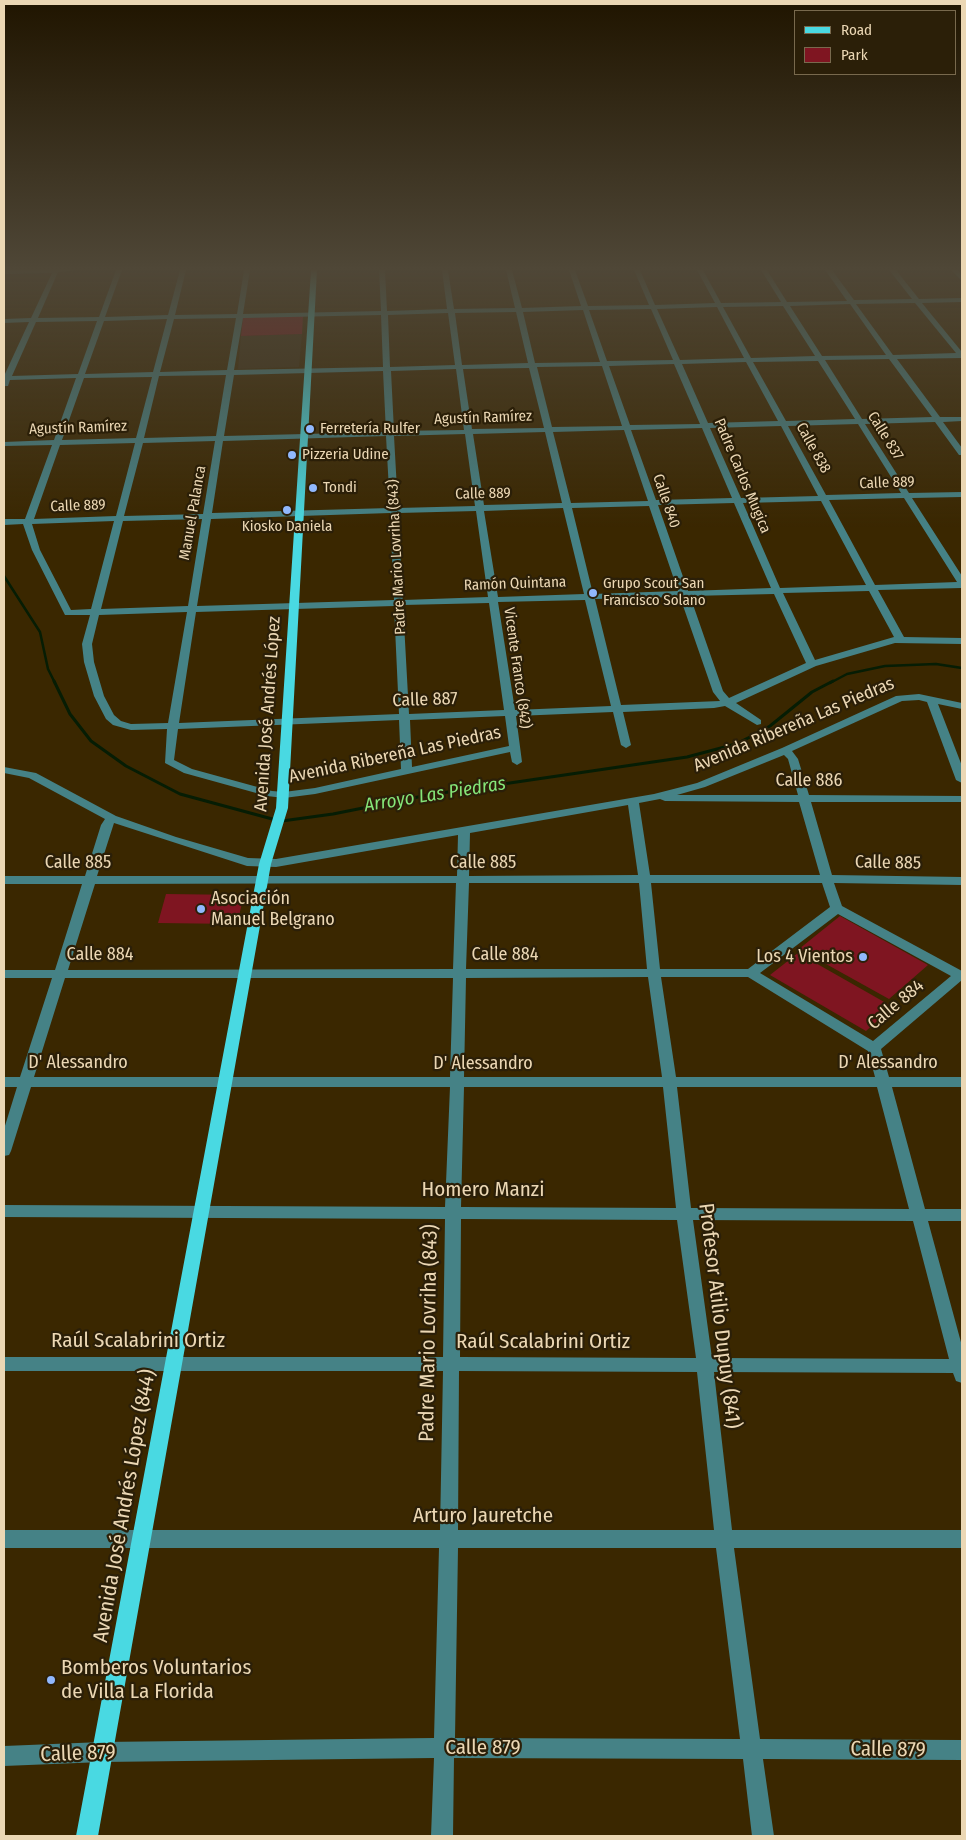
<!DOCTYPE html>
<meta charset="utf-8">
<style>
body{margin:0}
#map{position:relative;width:966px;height:1840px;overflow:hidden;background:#3a2700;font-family:"Fira Sans Condensed",sans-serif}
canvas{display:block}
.frame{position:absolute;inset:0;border:5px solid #ebd7b4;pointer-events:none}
.legend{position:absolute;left:794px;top:10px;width:162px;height:65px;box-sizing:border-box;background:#2b1f08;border:1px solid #78694d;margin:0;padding:6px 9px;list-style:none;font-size:15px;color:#ebd7b4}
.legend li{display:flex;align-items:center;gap:10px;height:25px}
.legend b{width:25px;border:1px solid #78694d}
</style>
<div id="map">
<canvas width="966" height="1840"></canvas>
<div class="frame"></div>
<ul class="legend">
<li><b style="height:6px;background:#49d9e2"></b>Road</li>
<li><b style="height:14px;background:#7f1521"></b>Park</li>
</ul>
</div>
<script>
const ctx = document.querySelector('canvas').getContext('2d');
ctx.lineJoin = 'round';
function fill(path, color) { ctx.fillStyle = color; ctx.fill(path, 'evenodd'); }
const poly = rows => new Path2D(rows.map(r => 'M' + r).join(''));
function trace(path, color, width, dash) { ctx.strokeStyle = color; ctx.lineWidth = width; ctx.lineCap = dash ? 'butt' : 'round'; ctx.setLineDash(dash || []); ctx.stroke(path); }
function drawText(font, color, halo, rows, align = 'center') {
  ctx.font = font + ' "Fira Sans Condensed",sans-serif'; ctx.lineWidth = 4.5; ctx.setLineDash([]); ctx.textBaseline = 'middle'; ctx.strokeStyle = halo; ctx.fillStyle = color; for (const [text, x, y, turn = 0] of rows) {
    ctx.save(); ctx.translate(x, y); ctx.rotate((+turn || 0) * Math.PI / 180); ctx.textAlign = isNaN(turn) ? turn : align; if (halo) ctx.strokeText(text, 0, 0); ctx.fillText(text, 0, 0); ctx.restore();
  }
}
const built = poly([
 [302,334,299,367,238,369,241,336]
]);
const green = poly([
 [303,316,302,334,241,336,243,317],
 [166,894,244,895,237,924,158,923],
 [840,916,928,965,889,999,799,949],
 [798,953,893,1007,866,1031,770,975]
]);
const streamFar1 = poly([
 [4,576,40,632,48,669,55,683],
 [830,683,847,674,885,666,936,664,962,668]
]);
const stream = poly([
 [54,681,70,714,91,741,126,766,180,794,276,820],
 [282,821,333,814,428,795,687,757,736,744,752,736,770,726,812,692,833,681]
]);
const minor = poly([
 [4,270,77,270,58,272,38,318,99,317,116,270,122,270,105,317,168,315,180,270,186,270,175,315,237,314,244,270,250,270,243,314,381,311,379,270,385,270,387,311,447,309,442,270,448,270,454,309,515,308,506,270,512,270,522,308,581,306,569,270,575,270,588,306,649,305,634,270,640,270,655,305,715,303,697,270,703,270,721,303,781,302,761,270,767,270,787,302,847,301,825,270,832,270,854,300,912,299,889,270,896,270,919,299,962,298,962,302,922,303,962,352,962,358,897,359,940,417,962,417,962,421,943,422,962,448,962,455,959,455,935,422,865,424,909,493,962,492,962,497,912,498,962,576,962,588,878,590,904,637,962,638,962,644,895,643,816,666,736,703,761,720,761,724,757,725,725,706,714,708,623,712,631,745,626,748,621,745,613,712,516,716,522,762,517,765,512,762,510,752,315,794,284,798,267,796,184,773,165,763,167,729,131,730,113,725,106,719,94,696,84,662,82,644,90,615,65,615,32,550,23,524,4,525,4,519,25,519,52,445,4,446,4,442,54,440,76,378,10,380,8,386,4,386,4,376,29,322,4,323,4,319,31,318,52,273,4,274,4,270],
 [915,303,956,353,893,355,856,304,915,303],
 [850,304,886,355,822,356,790,306,850,304],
 [783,306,815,356,751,358,723,307,783,306],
 [717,307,744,358,680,360,657,309,717,307],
 [651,309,673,360,607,361,589,310,651,309],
 [583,310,600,362,535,363,523,312,583,310],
 [516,312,528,363,462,365,455,313,516,312],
 [448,313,455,365,390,367,388,315,448,313],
 [381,315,383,367,234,370,243,318,381,315],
 [236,318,227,370,160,372,174,319,236,318],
 [167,319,153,372,85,374,104,321,167,319],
 [97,321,78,374,12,376,36,322,97,321],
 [889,359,932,417,862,419,825,360,889,359],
 [818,361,855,419,786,421,753,362,818,361],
 [746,362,778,421,708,423,682,364,746,362],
 [674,364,700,424,630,425,609,366,674,364],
 [602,366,622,426,552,427,537,367,602,366],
 [529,368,544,428,472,429,463,369,529,368],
 [456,369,464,430,394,431,391,371,456,369],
 [383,371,386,432,224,436,234,375,383,371],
 [226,375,216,436,144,438,159,376,226,375],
 [152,377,136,438,62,440,84,378,152,377],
 [858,424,901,493,826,495,788,426,858,424],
 [781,426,818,496,741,498,710,428,781,426],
 [702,428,732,498,656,500,631,430,702,428],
 [624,430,648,501,571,503,553,432,624,430],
 [545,432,562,503,484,505,473,434,545,432],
 [465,434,475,506,398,508,394,436,465,434],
 [386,436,390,508,212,513,223,441,386,436],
 [215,441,203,514,124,516,143,443,215,441],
 [135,443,116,516,34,519,60,445,135,443],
 [904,498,957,582,875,585,829,500,904,498],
 [821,501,866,585,780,588,743,503,821,501],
 [734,503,771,588,688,591,658,505,734,503],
 [649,506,678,591,593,594,572,508,649,506],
 [563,508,584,594,498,597,484,511,563,508],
 [476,511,488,597,403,600,398,513,476,511],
 [390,513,394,600,197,606,211,519,390,513],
 [202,519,188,606,101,609,123,521,202,519],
 [114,521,91,609,71,610,40,550,32,524,114,521],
 [869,591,894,637,815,660,783,593,869,591],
 [774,594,806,663,729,698,723,691,690,596,774,594],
 [680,597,713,692,720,701,621,705,595,599,680,597],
 [585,600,611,706,515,710,498,602,585,600],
 [489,603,504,710,409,714,403,605,489,603],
 [394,606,399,714,179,723,196,612,394,606],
 [187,612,168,723,131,724,121,721,114,715,104,696,94,662,92,644,99,615,187,612],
 [505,716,509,746,412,767,410,720,505,716],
 [399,720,401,769,315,788,284,792,272,791,192,769,174,760,178,729,399,720],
 [951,270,958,270,962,275,962,281,951,270],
 [919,694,962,703,962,709,938,704,962,766,962,783,956,780,927,702,919,700,902,701,792,751,798,759,809,795,962,796,962,802,811,802,832,875,962,877,962,885,834,883,842,906,962,971,962,980,881,1049,889,1077,962,1077,962,1087,892,1087,925,1209,962,1209,962,1221,928,1221,962,1346,962,1383,956,1381,953,1373,714,1372,732,1530,962,1530,962,1548,734,1548,760,1739,962,1740,962,1760,763,1759,774,1836,752,1836,743,1759,454,1758,453,1836,431,1836,434,1758,102,1762,4,1766,4,1746,102,1742,434,1738,439,1548,4,1548,4,1530,440,1530,443,1371,4,1371,4,1357,443,1357,445,1219,4,1217,4,1205,445,1207,450,1087,31,1087,11,1151,9,1155,4,1156,4,1129,17,1087,4,1087,4,1077,20,1077,52,978,4,978,4,970,55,970,82,884,4,884,4,876,85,876,101,825,105,819,29,778,4,773,4,767,36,773,116,816,176,837,248,858,276,859,654,794,697,783,782,748,896,696,919,694],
 [784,755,788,759,798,795,677,795,705,787,784,755],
 [660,799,665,801,799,802,820,875,650,875,639,803,660,799],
 [628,805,638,875,469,876,470,833,628,805],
 [114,823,247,866,276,867,458,835,457,876,97,876,114,823],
 [456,883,453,969,68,970,95,884,456,883],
 [469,883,639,883,647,969,466,969,469,883],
 [651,883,822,883,830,907,748,969,660,969,651,883],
 [838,914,951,976,873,1041,760,973,838,914],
 [648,977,662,1077,464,1077,466,978,648,977],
 [661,977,748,977,868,1051,875,1077,676,1077,661,977],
 [65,978,453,978,450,1077,34,1077,65,978],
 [464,1087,663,1087,676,1208,461,1207,464,1087],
 [677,1087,877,1087,909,1209,691,1208,677,1087],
 [461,1219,677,1220,696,1358,460,1357,461,1219],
 [693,1220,913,1221,949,1359,712,1358,693,1220],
 [459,1371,697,1372,714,1530,458,1530,459,1371],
 [458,1548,716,1548,740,1739,455,1738,458,1548]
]);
const major = poly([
 [311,270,317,270,288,808,271,864,98,1836,76,1836,259,864,276,808,311,270]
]);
const markers = [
 [310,429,5,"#91b8fd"],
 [292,455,5,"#91b8fd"],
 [313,488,5,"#91b8fd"],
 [287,510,5,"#91b8fd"],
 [593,593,5,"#91b8fd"],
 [201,909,5,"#91b8fd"],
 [863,957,5,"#91b8fd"],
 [51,1680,5,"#91b8fd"]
];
const farStreetnames = [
 ["Agustín Ramírez",483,418,-2],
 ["Agustín Ramírez",78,428,-2],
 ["Calle 837",885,436,58],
 ["Calle 838",813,448,61],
 ["Padre Carlos Mugica",742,476,67],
 ["Calle 889",887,483,-2],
 ["Calle 889",483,494,-1],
 ["Calle 840",666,501,71],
 ["Calle 889",78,506,-2],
 ["Manuel Palanca",193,513,-80],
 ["Padre Mario Lovriha (843)",397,557,-93],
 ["Ramón Quintana",515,584,-2],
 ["Vicente Franco (842)",517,668,82]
];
const farPoinames = [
 ["Ferretería Rulfer",320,429],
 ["Pizzeria Udine",302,455],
 ["Tondi",323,488],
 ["Kiosko Daniela",287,527,"center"],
 ["Grupo Scout San",603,584],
 ["Francisco Solano",603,601]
];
const streetNames = [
 ["Calle 887",425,700,-2],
 ["Avenida José Andrés López",268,714,-86],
 ["Avenida Ribereña Las Piedras",794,725,-23],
 ["Avenida Ribereña Las Piedras",395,755,-12],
 ["Calle 886",809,781],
 ["Calle 885",78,863],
 ["Calle 885",483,863],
 ["Calle 885",888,863,1],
 ["Calle 884",100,955],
 ["Calle 884",505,955],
 ["Calle 884",896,1005,-40],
 ["D' Alessandro",78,1063],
 ["D' Alessandro",888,1063],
 ["D' Alessandro",483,1064]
];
const poiNames = [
 ["Asociación",211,899],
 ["Manuel Belgrano",211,920],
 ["Los 4 Vientos",853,957,"right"]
];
const waterNames = [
 ["Arroyo Las Piedras",435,795,-9]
];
const nearStreetnames = [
 ["Homero Manzi",483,1190],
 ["Profesor Atilio Dupuy (841)",719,1316,83],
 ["Padre Mario Lovriha (843)",429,1333,-89],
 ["Raúl Scalabrini Ortiz",138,1341],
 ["Raúl Scalabrini Ortiz",543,1342],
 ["Avenida José Andrés López (844)",125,1506,-80],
 ["Arturo Jauretche",483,1516],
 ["Calle 879",483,1748],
 ["Calle 879",888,1750,1],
 ["Calle 879",78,1754,-2]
];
const nearPoinames = [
 ["Bomberos Voluntarios",61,1668],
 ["de Villa La Florida",61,1692]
];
fill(built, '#3c2e14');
fill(green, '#7f1521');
trace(streamFar1, '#061d04', 2.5);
trace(stream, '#061d04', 3);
fill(minor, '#458286');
fill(major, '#49d9e2');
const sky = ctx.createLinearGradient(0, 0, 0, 528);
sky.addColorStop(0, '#201500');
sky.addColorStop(0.51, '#4f4737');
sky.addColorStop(1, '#4f473700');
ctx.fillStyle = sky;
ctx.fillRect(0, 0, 966, 528);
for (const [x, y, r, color] of markers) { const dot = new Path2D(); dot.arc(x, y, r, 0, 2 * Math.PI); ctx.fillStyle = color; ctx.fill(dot); trace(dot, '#2b1f08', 2); }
drawText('15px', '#ebd7b4', '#2b1f08', farStreetnames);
drawText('15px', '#ebd7b4', '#2b1f08', farPoinames, 'left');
drawText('18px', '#ebd7b4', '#2b1f08', streetNames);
drawText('18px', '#ebd7b4', '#2b1f08', poiNames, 'left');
drawText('italic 19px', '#85e578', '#2b1f08', waterNames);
drawText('21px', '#ebd7b4', '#2b1f08', nearStreetnames);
drawText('21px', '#ebd7b4', '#2b1f08', nearPoinames, 'left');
</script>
